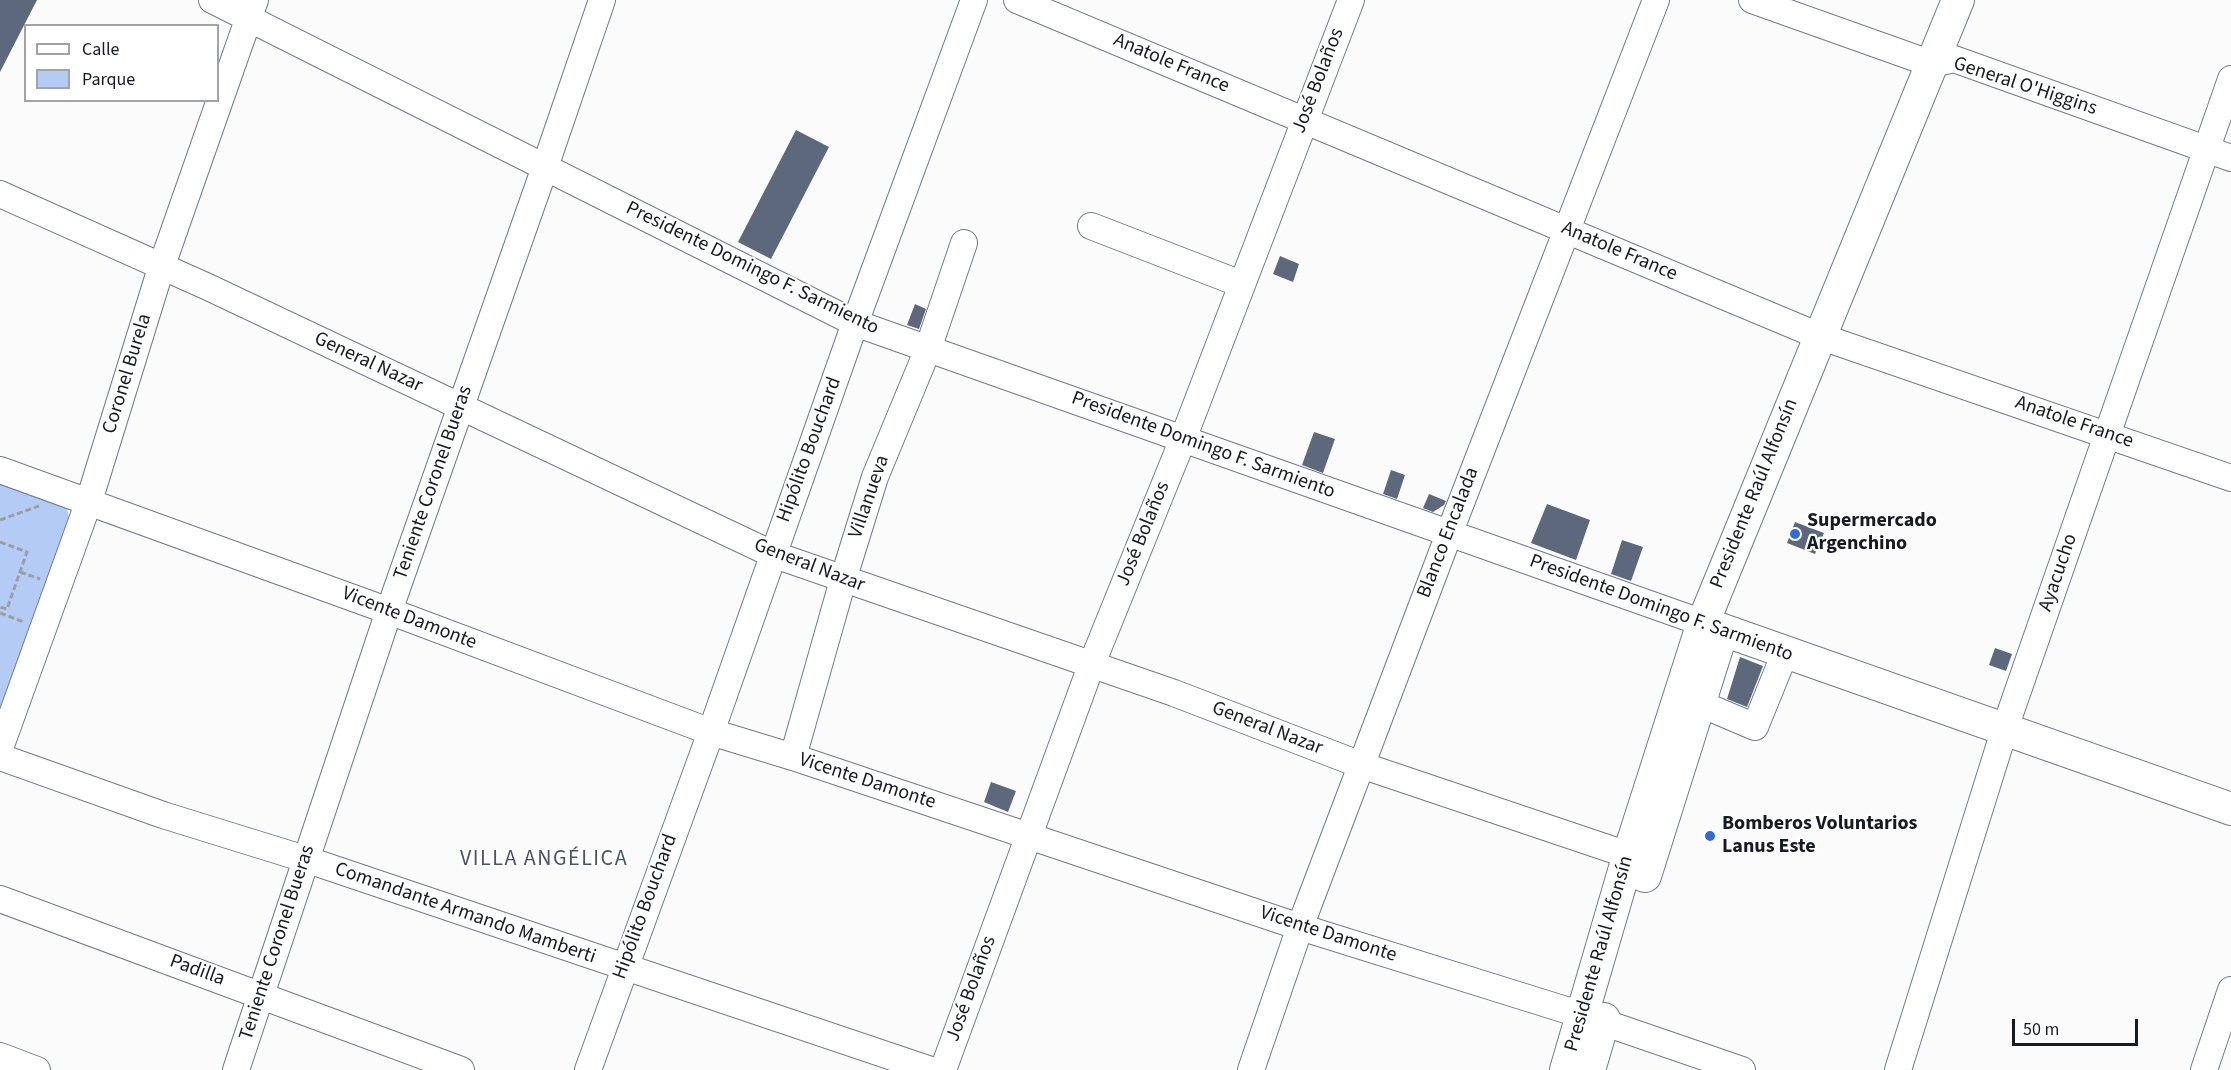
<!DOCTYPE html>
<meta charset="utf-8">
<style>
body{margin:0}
#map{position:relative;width:2231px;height:1070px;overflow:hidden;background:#fbfbfb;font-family:"Source Sans 3",sans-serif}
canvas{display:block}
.legend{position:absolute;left:24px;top:24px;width:195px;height:78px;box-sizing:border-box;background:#fff;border:2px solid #a2a3a7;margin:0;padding:8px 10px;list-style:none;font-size:18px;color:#161a22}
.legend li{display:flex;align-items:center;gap:12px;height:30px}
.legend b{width:30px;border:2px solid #a2a3a7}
.scale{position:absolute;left:2012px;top:1019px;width:126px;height:27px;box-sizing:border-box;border:3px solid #161a22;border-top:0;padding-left:8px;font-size:18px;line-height:21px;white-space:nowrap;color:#161a22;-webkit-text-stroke:4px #fff;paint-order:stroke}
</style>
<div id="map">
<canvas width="2231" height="1070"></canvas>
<ul class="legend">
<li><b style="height:8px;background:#fff"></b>Calle</li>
<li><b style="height:16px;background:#b4cbf5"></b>Parque</li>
</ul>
<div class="scale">50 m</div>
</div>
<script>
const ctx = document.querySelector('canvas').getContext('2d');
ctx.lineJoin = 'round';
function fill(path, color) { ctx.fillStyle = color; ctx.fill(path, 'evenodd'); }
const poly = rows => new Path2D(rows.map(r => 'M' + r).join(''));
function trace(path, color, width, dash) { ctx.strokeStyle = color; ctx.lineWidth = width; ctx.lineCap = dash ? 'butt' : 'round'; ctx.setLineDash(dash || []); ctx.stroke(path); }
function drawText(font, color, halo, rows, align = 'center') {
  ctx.font = font + ' "Source Sans 3",sans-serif'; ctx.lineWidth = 4.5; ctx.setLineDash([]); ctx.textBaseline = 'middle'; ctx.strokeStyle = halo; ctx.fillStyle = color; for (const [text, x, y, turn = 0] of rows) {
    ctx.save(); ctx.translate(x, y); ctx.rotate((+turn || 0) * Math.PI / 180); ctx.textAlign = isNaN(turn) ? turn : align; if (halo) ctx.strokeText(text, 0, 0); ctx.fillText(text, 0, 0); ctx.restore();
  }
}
const green = poly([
 [0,476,66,506,69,516,67,526,0,722]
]);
const building = poly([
 [0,0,37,0,0,72],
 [796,130,829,147,771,259,738,242],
 [1280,256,1299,264,1293,282,1273,274],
 [915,304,926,309,919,329,907,325],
 [1314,432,1335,439,1323,473,1302,465],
 [1391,470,1405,475,1397,499,1383,494],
 [1429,494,1446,501,1444,505,1433,512,1423,508],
 [1547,504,1590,520,1576,560,1531,543],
 [1795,522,1824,533,1815,554,1787,543],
 [1622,540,1643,547,1631,581,1611,574],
 [1995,648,2012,654,2006,671,1989,665],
 [1740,657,1763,666,1747,707,1727,699],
 [991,782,1016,791,1008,812,984,802]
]);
const path = poly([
 [0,520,39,506],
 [0,542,27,552,7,609,0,607],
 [20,572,40,579],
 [0,613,24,622]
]);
const minor = poly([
 [212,0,855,323,1703,623],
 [1017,0,1819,336,2231,478],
 [1752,0,1932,64,1954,59,2231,158],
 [0,194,208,287,772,554,1174,693,1361,765,1646,861],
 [1091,226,1241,284],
 [0,470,389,611,711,732,793,757,1300,927,1582,1015,1742,1070],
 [1701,704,1755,727,1785,653],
 [0,748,89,501,161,268,255,0],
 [0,757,163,815,305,859,931,1070],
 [793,757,843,580,875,477,928,349,964,243],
 [0,899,461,1070],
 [0,1056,37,1070],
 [236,1070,389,611,545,167,602,0],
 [588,1070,711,732,855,323,974,0],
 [943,1070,1091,666,1183,439,1351,0],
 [1251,1070,1300,927,1449,534,1656,0],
 [1898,1070,2005,728,2231,79],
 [2204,1070,2231,990]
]);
const major = poly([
 [1703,623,2231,809],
 [1645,876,1721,635],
 [1566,1070,1629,854,1703,623,1958,0],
 [1589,1070,1604,1019]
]);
const markers = [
 [1795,534,6,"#336ad9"],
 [1710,836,6,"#336ad9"]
];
const streetNames = [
 ["Anatole France",1171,64,23],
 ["José Bolaños",1319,81,-69],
 ["General O'Higgins",2025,87,18],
 ["Anatole France",1619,252,23],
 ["Presidente Domingo F. Sarmiento",752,269,26],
 ["General Nazar",368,363,25],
 ["Coronel Burela",128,374,-73],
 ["Anatole France",2074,423,19],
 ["Presidente Domingo F. Sarmiento",1203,446,20],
 ["Hipólito Bouchard",810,450,-70],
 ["Teniente Coronel Bueras",434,483,-71],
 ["Presidente Raúl Alfonsín",1755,494,-68],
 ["Villanueva",870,497,-71],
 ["Blanco Encalada",1449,533,-69],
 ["José Bolaños",1144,534,-68],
 ["General Nazar",809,566,21],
 ["Ayacucho",2059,573,-71],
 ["Presidente Domingo F. Sarmiento",1661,609,20],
 ["Vicente Damonte",409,619,21],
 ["General Nazar",1267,729,21],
 ["Vicente Damonte",867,782,18],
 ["Hipólito Bouchard",646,907,-70],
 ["Comandante Armando Mamberti",465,914,19],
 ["Vicente Damonte",1328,935,18],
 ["Teniente Coronel Bueras",278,943,-72],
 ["Presidente Raúl Alfonsín",1600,954,-74],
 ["Padilla",197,971,20],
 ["José Bolaños",972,989,-70]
];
const poiNames = [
 ["Supermercado",1807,522],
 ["Argenchino",1807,545],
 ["Bomberos Voluntarios",1722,825],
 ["Lanus Este",1722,848]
];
const quarterNames = [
 ["VILLA ANGÉLICA",544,860]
];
fill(green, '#b4cbf5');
fill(building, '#5d687c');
trace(minor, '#707b8f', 28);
trace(major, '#707b8f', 34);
trace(path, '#9c9ea1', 3, [6, 3]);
trace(minor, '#fff', 26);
trace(major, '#fff', 32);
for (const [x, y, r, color] of markers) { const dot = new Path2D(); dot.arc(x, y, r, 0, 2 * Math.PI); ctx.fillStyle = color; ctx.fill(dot); trace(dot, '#fff', 2); }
drawText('20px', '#161a22', '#fff', streetNames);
drawText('bold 20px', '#161a22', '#fff', poiNames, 'left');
ctx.letterSpacing = '1.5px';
drawText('22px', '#485366', '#fff', quarterNames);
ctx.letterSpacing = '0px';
</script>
